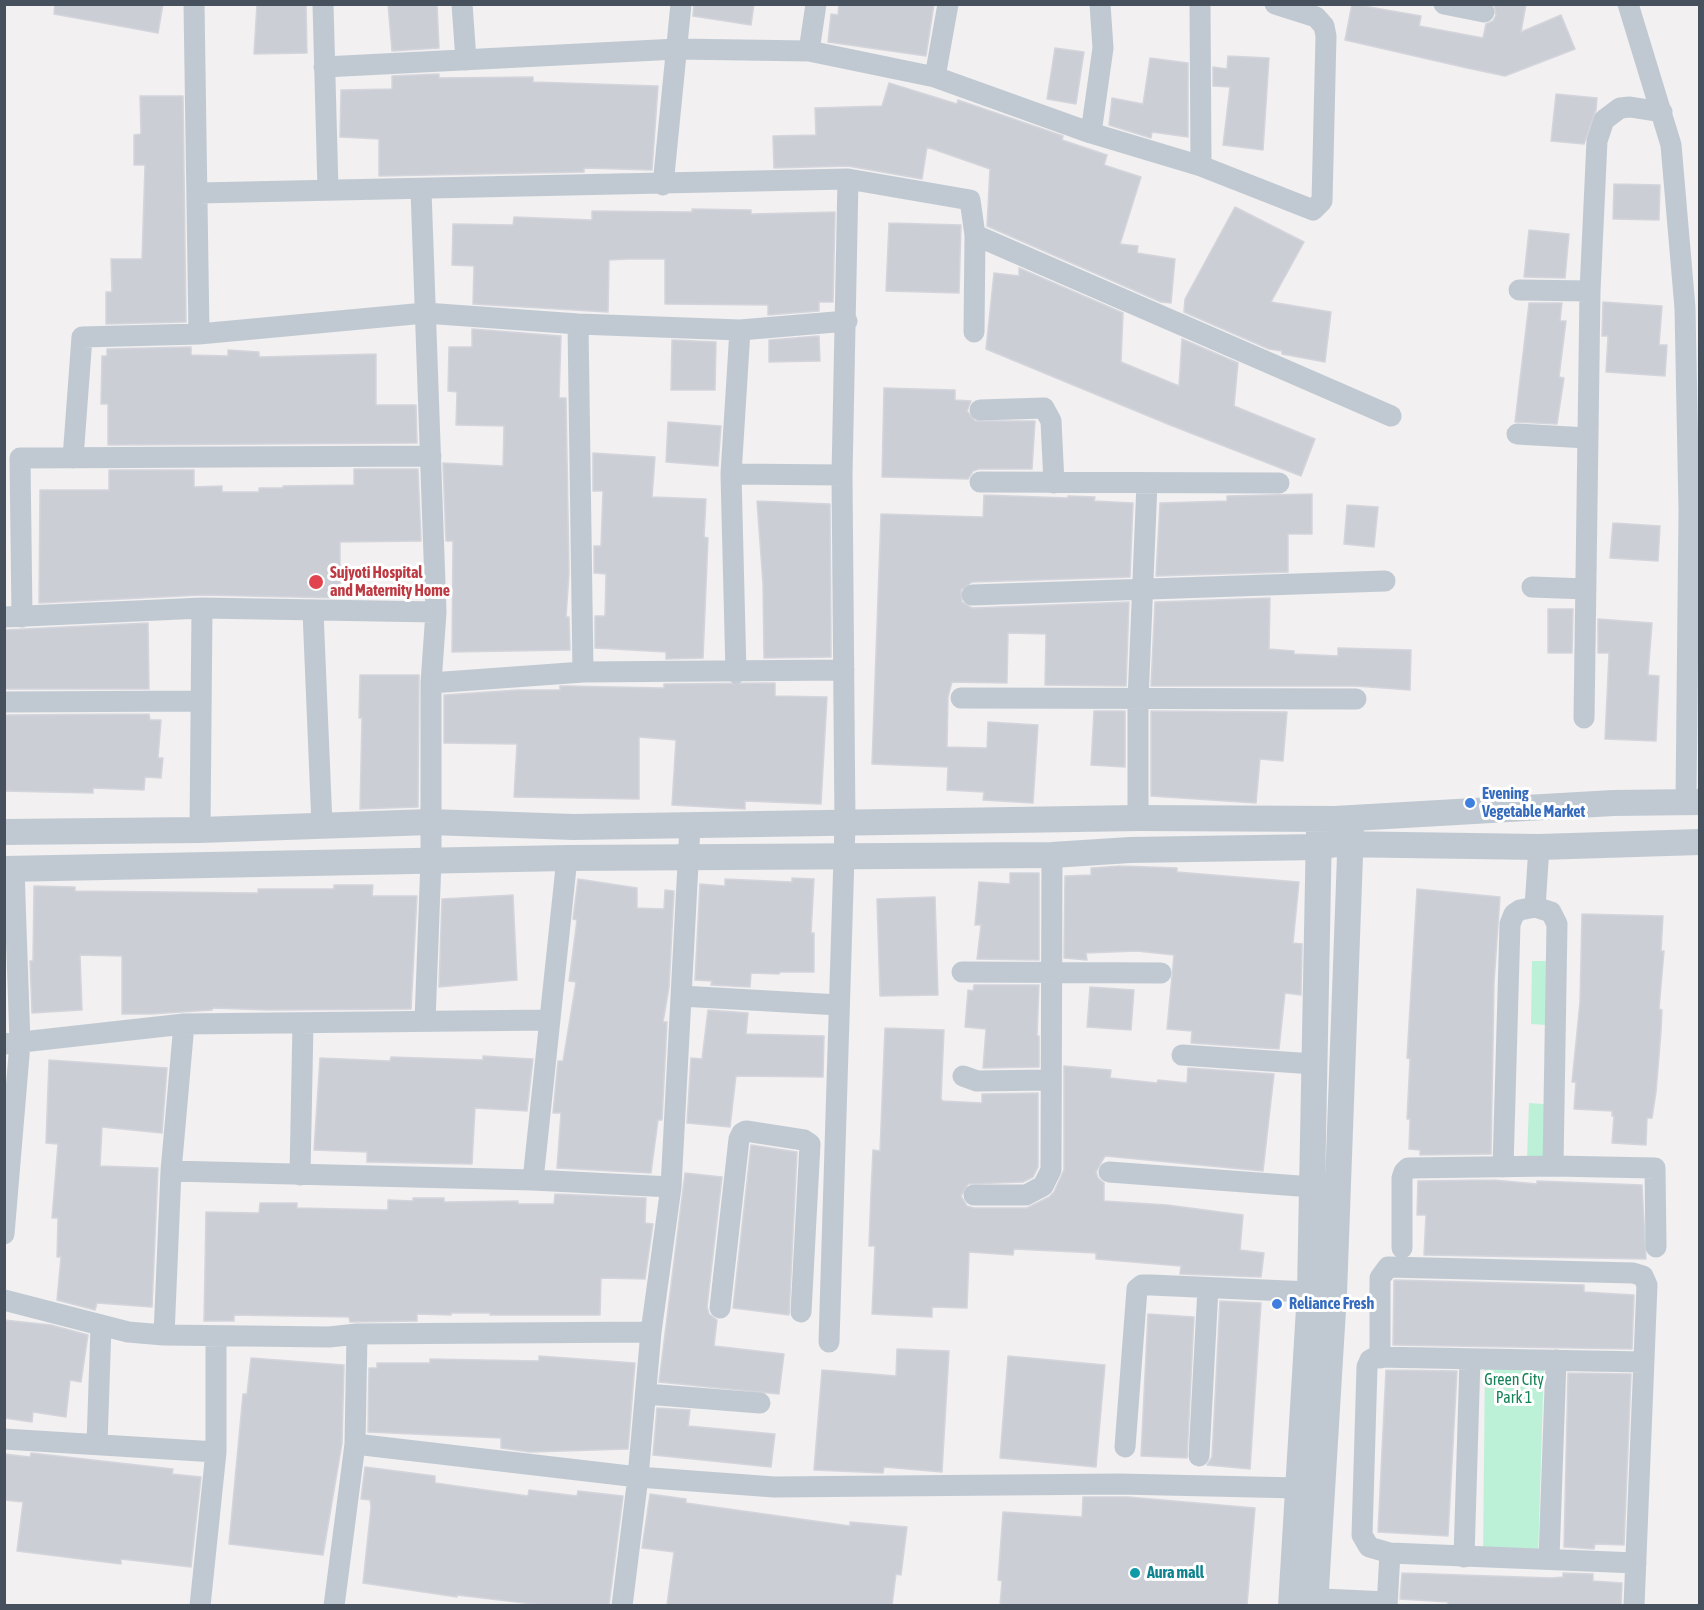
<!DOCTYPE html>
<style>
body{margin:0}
#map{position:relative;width:1704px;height:1610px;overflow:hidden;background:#f2f0f0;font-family:"Asap Condensed",sans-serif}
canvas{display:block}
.frame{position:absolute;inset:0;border:6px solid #47515e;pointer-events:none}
</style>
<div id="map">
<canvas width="1704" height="1610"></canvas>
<div class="frame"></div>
</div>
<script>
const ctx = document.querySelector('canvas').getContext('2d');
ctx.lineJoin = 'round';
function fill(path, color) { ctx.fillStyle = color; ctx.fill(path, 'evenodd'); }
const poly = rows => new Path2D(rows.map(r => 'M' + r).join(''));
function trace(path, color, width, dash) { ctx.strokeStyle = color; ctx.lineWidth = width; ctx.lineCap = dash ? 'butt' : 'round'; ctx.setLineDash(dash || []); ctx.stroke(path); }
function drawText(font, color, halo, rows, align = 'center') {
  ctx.font = font + ' "Asap Condensed",sans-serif'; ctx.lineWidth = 6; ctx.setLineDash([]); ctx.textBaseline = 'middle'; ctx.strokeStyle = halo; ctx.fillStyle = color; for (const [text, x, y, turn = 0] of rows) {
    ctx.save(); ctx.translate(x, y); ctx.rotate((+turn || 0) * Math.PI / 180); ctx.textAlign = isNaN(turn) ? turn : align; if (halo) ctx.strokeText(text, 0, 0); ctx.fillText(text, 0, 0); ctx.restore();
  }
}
const green = poly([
 [1532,961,1563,961,1560,1026,1531,1024],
 [1529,1103,1557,1105,1554,1161,1527,1159],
 [1485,1359,1544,1362,1538,1558,1483,1557]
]);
const building = poly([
 [55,4,163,4,158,33,54,14,55,4],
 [257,4,306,4,307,53,254,54,257,4],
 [388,4,437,4,439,48,392,51,388,4],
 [694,4,754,4,751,25,693,16,694,4],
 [839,4,934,4,926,56,828,42,831,14,838,15,839,4],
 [1352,4,1421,16,1419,26,1483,38,1486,24,1493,21,1496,15,1494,4,1526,4,1521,32,1561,15,1575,49,1505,76,1467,68,1345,40,1352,4],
 [1055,48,1084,52,1076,104,1047,99,1055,48],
 [1228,56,1269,58,1263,150,1223,145,1230,87,1213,86,1213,67,1227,69,1228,56],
 [1150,58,1188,63,1188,137,1152,132,1151,138,1109,125,1112,98,1143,104,1150,58],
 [439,74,439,78,533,77,533,82,658,86,652,170,584,168,584,172,379,176,379,139,340,137,341,90,392,89,392,76,439,74],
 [889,83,957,104,958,100,1063,136,1062,140,1107,155,1104,165,1141,177,1120,244,1138,246,1137,253,1175,259,1171,303,1161,302,987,226,990,169,927,147,922,179,848,166,774,168,773,136,816,135,815,108,882,106,889,83],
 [1556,94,1597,98,1596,110,1584,144,1551,141,1556,94],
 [140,96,183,96,186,322,106,324,106,292,112,292,111,259,142,259,145,165,134,165,134,135,141,134,140,96],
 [1614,184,1660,185,1659,220,1613,219,1614,184],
 [1235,207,1304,242,1271,302,1331,312,1325,362,1282,354,1282,351,1269,349,1184,312,1185,299,1235,207],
 [692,209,751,210,751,214,835,212,833,302,819,302,819,311,768,315,768,305,665,304,665,259,628,259,609,260,608,312,473,304,474,266,452,265,453,224,513,225,514,217,592,220,592,211,692,212,692,209],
 [889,223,961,225,959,293,886,291,889,223],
 [1529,230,1569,234,1565,278,1524,277,1529,230],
 [1019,268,1123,313,1121,362,1179,386,1182,339,1238,363,1234,406,1315,439,1301,476,1170,425,986,349,994,273,1019,276,1019,268],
 [1603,302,1662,306,1659,345,1667,345,1665,376,1606,372,1608,336,1602,336,1603,302],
 [1529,303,1562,303,1560,321,1566,321,1559,377,1564,378,1557,424,1515,422,1529,303],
 [472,329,561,336,559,398,566,398,569,573,566,617,569,617,570,650,452,652,453,541,446,541,443,463,503,466,504,426,456,425,457,392,448,391,449,347,472,347,472,329],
 [819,336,820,361,769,362,769,340,819,336],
 [672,340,716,342,715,390,671,390,672,340],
 [191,347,191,355,228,356,228,350,259,352,259,357,376,354,376,405,416,405,417,443,108,445,108,404,101,404,102,356,107,356,107,349,191,347],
 [884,388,955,390,955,400,971,401,967,411,975,421,1035,421,1032,469,979,469,973,471,968,479,882,477,884,388],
 [668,422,721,426,718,466,666,462,668,422],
 [593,453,655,457,652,497,706,499,704,537,708,538,703,658,666,659,666,652,595,648,595,616,605,616,606,574,594,573,594,546,601,546,603,491,593,491,593,453],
 [354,469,418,469,421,541,340,542,340,598,202,595,39,603,40,490,109,490,109,470,194,470,194,487,222,486,222,492,259,492,259,488,283,488,283,486,354,485,354,469],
 [1312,494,1312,534,1288,534,1288,572,1156,576,1160,503,1227,501,1227,496,1312,494],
 [984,495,1068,498,1068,496,1095,497,1094,501,1133,503,1130,577,972,582,961,590,962,602,972,608,1129,602,1126,686,1045,685,1046,634,1008,633,1007,683,952,682,948,697,947,747,987,748,988,722,1038,725,1033,803,983,800,984,792,947,790,948,767,872,764,881,514,983,517,984,495],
 [757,501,830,504,831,657,764,658,763,584,757,501],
 [1347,505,1378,507,1374,547,1344,544,1347,505],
 [1613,523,1660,526,1658,561,1610,558,1613,523],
 [1270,598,1269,649,1294,651,1294,654,1338,656,1338,648,1411,650,1410,690,1356,686,1151,686,1155,602,1270,598],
 [1548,609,1573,609,1572,653,1548,653,1548,609],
 [1598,619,1652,623,1648,675,1659,676,1656,741,1605,739,1609,653,1598,653,1598,619],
 [148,623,149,689,4,689,4,630,148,623],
 [360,675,419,675,418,807,360,809,362,718,359,718,360,675],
 [775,683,775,696,827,697,821,804,745,801,745,809,672,805,676,740,639,737,639,799,514,797,517,744,444,743,444,695,518,690,560,690,560,686,566,686,664,688,664,684,775,683],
 [1094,711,1125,711,1125,767,1091,765,1094,711],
 [1151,711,1287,712,1283,761,1260,759,1256,803,1151,796,1151,711],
 [149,714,150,720,161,720,158,758,163,758,161,778,145,777,144,790,93,788,93,793,4,791,4,715,149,714],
 [1121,866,1177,868,1177,872,1299,882,1293,943,1302,944,1301,995,1285,993,1279,1049,1191,1043,1192,1031,1167,1029,1174,955,1137,951,1086,953,1087,960,1064,958,1065,876,1091,875,1091,868,1121,866],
 [1010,873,1039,873,1039,960,977,959,981,925,975,925,979,882,1010,884,1010,873],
 [792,878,814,879,811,933,814,933,814,972,780,972,779,974,751,973,750,987,711,985,712,981,695,980,700,884,725,886,725,879,792,882,792,878],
 [578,879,637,888,637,908,664,909,665,890,674,891,669,987,663,1022,667,1022,662,1120,658,1120,651,1173,557,1168,561,1113,553,1113,558,1061,563,1061,576,982,569,981,577,920,573,919,578,879],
 [334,885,373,885,372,896,417,896,411,1009,268,1010,213,1008,212,1010,151,1014,122,1014,122,956,80,955,82,1010,32,1013,30,961,33,961,34,886,75,887,75,891,258,893,258,889,334,889,334,885],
 [1417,889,1500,897,1494,982,1491,1154,1420,1155,1420,1150,1409,1149,1410,1119,1407,1119,1410,1059,1407,1058,1417,889],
 [513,895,517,980,439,987,442,899,513,895],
 [935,897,938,995,880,996,877,899,935,897],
 [1582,914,1663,916,1661,951,1664,951,1659,1009,1662,1010,1661,1031,1656,1092,1652,1118,1647,1118,1646,1145,1612,1143,1614,1116,1612,1116,1612,1111,1574,1109,1576,1082,1572,1082,1580,1002,1582,914],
 [974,985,1039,985,1037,1036,1039,1036,1039,1067,983,1068,986,1029,965,1027,968,990,973,991,974,985],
 [1090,987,1134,990,1131,1030,1087,1027,1090,987],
 [708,1010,748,1013,746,1034,824,1036,823,1077,736,1076,730,1127,687,1123,691,1058,702,1059,708,1010],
 [885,1028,944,1030,941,1099,943,1101,982,1103,982,1094,1038,1093,1038,1167,1033,1177,1023,1182,968,1184,961,1196,967,1206,974,1208,1027,1208,1049,1197,1054,1192,1064,1170,1064,1066,1111,1070,1110,1078,1157,1083,1158,1080,1187,1083,1188,1068,1274,1074,1263,1171,1105,1156,1096,1172,1098,1178,1104,1183,1104,1201,1167,1205,1243,1215,1240,1250,1264,1253,1261,1277,1180,1274,1181,1266,1096,1259,1096,1253,1014,1249,1013,1255,969,1252,967,1308,932,1307,932,1317,872,1314,875,1246,869,1246,871,1193,873,1150,880,1151,885,1028],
 [483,1056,533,1059,527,1111,475,1108,472,1164,367,1162,367,1152,314,1150,320,1058,390,1061,391,1057,483,1060,483,1056],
 [49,1060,167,1068,162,1133,102,1127,100,1166,158,1168,152,1307,97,1303,95,1310,57,1300,61,1257,57,1257,58,1218,52,1218,58,1144,46,1143,49,1060],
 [751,1145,797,1152,789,1315,733,1308,751,1145],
 [685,1173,722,1177,707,1307,709,1314,717,1320,714,1346,784,1354,779,1394,659,1382,685,1173],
 [1493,1180,1537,1184,1537,1181,1642,1185,1646,1259,1424,1255,1426,1215,1417,1215,1418,1181,1493,1180],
 [555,1194,646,1198,645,1223,653,1224,645,1279,601,1278,600,1315,490,1315,490,1313,451,1313,451,1315,417,1314,417,1321,350,1322,349,1317,234,1315,234,1321,204,1321,206,1212,259,1213,260,1203,297,1203,297,1208,388,1210,388,1200,413,1201,413,1198,444,1198,444,1202,518,1201,518,1204,554,1204,555,1194],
 [1394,1280,1584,1285,1584,1292,1634,1295,1632,1349,1393,1345,1394,1280],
 [1220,1301,1261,1303,1250,1469,1207,1465,1212,1457,1220,1301],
 [1148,1314,1194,1317,1187,1458,1141,1456,1148,1314],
 [4,1320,51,1325,88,1335,81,1382,70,1380,66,1417,33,1412,32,1422,4,1418,4,1320],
 [897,1349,949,1351,942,1472,884,1467,883,1473,814,1470,822,1370,896,1376,897,1349],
 [539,1356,635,1363,628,1449,530,1452,501,1448,501,1438,368,1432,369,1368,377,1368,377,1363,430,1363,430,1359,539,1361,539,1356],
 [1008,1356,1105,1365,1096,1467,1000,1458,1008,1356],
 [251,1358,344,1365,342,1443,323,1555,229,1544,243,1394,247,1394,251,1358],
 [1386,1370,1457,1371,1448,1536,1378,1532,1386,1370],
 [1568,1373,1631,1374,1624,1545,1595,1544,1594,1549,1564,1547,1568,1373],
 [657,1408,690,1410,688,1426,775,1434,771,1467,653,1455,657,1408],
 [31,1453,173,1469,172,1474,201,1477,191,1567,121,1559,121,1564,17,1551,23,1502,4,1500,4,1454,30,1457,31,1453],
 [365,1467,435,1476,435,1483,528,1496,529,1490,577,1496,578,1491,623,1496,609,1605,542,1605,457,1595,457,1597,363,1583,371,1507,370,1500,361,1499,365,1467],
 [650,1494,686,1499,686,1503,850,1526,850,1522,907,1527,901,1575,896,1574,892,1605,667,1605,674,1552,642,1548,650,1494],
 [1083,1497,1128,1497,1255,1508,1247,1605,1000,1605,1002,1581,998,1580,1003,1512,1082,1517,1083,1497],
 [1402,1573,1552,1578,1563,1577,1563,1573,1593,1574,1593,1581,1622,1583,1621,1605,1448,1605,1448,1602,1400,1599,1402,1573]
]);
const minor = poly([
 [194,4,199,334],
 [323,4,328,190],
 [462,4,466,60],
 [1200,4,1201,166],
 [1444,4,1484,12],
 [1628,4,1671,145,1685,308,1689,510,1686,801],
 [809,51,816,4],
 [324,67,677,49,809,51,935,77,1091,133,1201,166,1313,210,1322,201,1326,36,1324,26,1316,17,1275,4],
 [935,77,948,4],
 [1091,133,1103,48,1100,4],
 [663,185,681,4],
 [421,190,436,612,431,683,431,860,425,1021],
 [199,193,848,179,970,200,975,235,1391,416],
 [1519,290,1590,291],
 [974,332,975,235],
 [980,410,1044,408,1051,421,1054,483],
 [1517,434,1587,438],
 [73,458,82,337,199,334,425,313,578,324,740,330,847,321],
 [731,474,842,475],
 [980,482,1279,483],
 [1532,587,1586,589],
 [972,595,1385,581],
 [313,612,322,825],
 [4,617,202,608,436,612],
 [22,617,20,458,431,456],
 [583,672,844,670],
 [736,673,731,474,740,330],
 [431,683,583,672,578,324],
 [961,698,1356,699],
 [4,702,201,701],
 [1584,718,1590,291,1597,141,1604,120,1620,108,1630,107,1662,112],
 [1138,818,1138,700,1147,483],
 [200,830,202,608],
 [1535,907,1539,847],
 [962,972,1161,973],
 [681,996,839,1005],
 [4,1044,184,1024,550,1020],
 [1182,1055,1314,1064],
 [963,1076,977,1081,1049,1080],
 [1503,1167,1510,924,1514,914,1520,910,1535,907,1551,912,1557,924,1553,1166],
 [171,1171,533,1180,567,858],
 [1109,1172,1326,1188],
 [300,1175,303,1023],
 [533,1180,671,1187],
 [974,1195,1026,1195,1043,1186,1051,1170,1052,855],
 [4,1234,20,1043,14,869],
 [1402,1248,1402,1178,1404,1172,1408,1168,1553,1166,1655,1168,1656,1247],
 [4,1300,128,1332,164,1335,329,1337,357,1334,651,1332],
 [720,1308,739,1139,742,1133,746,1131,804,1140,810,1144,801,1312],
 [164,1335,171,1171,184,1024],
 [829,1342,845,824,842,475,848,179],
 [1380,1358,1380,1278,1388,1267,1633,1273,1643,1276,1647,1285,1634,1606],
 [646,1394,760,1403],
 [4,1439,216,1452],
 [97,1444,101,1326],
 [355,1444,638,1477,774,1487,1119,1484,1299,1488],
 [1125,1447,1137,1289,1142,1285,1151,1285,1310,1292],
 [1199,1456,1208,1288],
 [1464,1557,1470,1359],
 [1549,1559,1556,1360],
 [1636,1563,1390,1553,1369,1547,1362,1535,1367,1367,1370,1360,1376,1357,1644,1362],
 [1301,1598,1387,1602],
 [200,1606,216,1452,216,1336],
 [334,1606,355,1444,357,1334],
 [622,1606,638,1477,651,1332,671,1187,690,826],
 [1387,1606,1390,1553]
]);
const tertiary = poly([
 [4,832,200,830,430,822,573,827,1138,818,1335,819,1613,803,1700,802],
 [4,869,567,858,1052,855,1130,850,1319,847,1336,844,1539,847,1700,842],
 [1291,1606,1310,1292,1319,829],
 [1315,1606,1334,1293,1351,828]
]);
const markers = [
 [316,582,8,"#e0444e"],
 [1470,803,6,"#3f7fe0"],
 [1277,1304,6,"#3f7fe0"],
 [1135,1573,6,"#0f9aa8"]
];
const healthNames = [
 ["Sujyoti Hospital",330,573],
 ["and Maternity Home",330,591]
];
const shopNames = [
 ["Evening",1482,794],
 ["Vegetable Market",1482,812],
 ["Reliance Fresh",1289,1304]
];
const parkNames = [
 ["Green City",1514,1380],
 ["Park 1",1514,1398]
];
const cultureNames = [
 ["Aura mall",1147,1573]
];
fill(green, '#bdf1d7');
fill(building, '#ccced5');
trace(building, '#d4d5dc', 1.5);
trace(minor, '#c0c9d2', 21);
trace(tertiary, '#c0c9d2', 26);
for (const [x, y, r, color] of markers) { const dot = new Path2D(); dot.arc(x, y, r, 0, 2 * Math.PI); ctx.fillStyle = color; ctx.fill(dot); trace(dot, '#fff', 2); }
drawText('bold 16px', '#be3a42', '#fff', healthNames, 'left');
drawText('bold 16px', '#366cbe', '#fff', shopNames, 'left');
drawText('16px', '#148357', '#fff', parkNames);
drawText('bold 16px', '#0d838f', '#fff', cultureNames, 'left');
</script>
